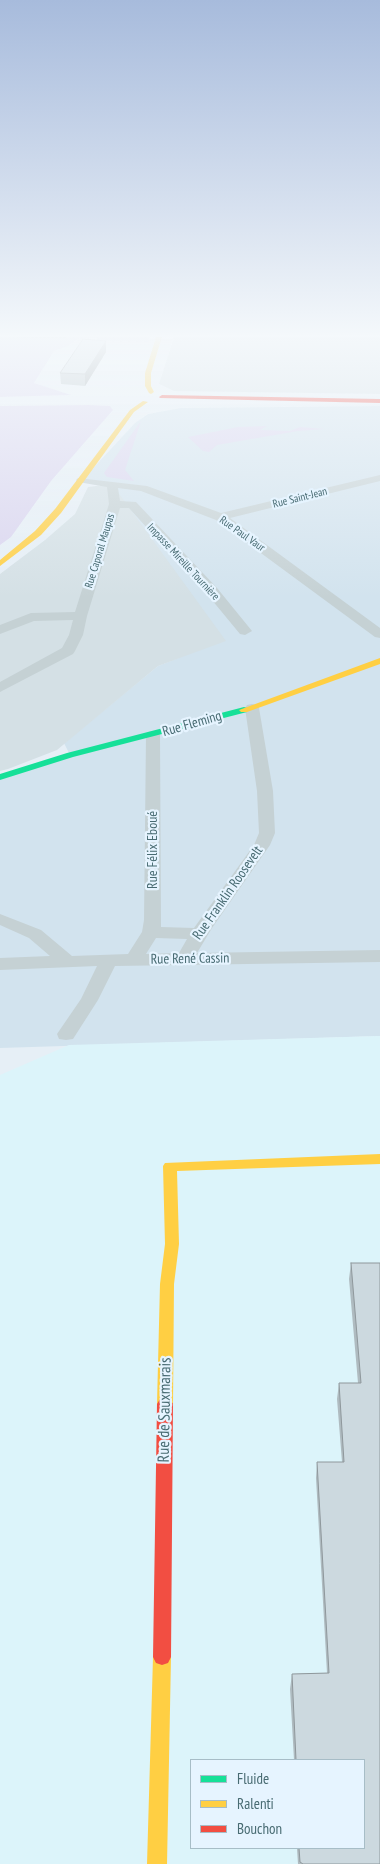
<!DOCTYPE html>
<meta charset="utf-8">
<style>
body{margin:0}
#map{position:relative;width:380px;height:1864px;overflow:hidden;background:#e6eff6;font-family:"PT Sans Narrow",sans-serif}
canvas{display:block}
.legend{position:absolute;left:190px;top:1759px;width:175px;height:90px;box-sizing:border-box;background:#e6f4ff;border:1px solid #a7bdc7;margin:0;padding:6px 9px;list-style:none;font-size:15px;color:#486b72}
.legend li{display:flex;align-items:center;gap:10px;height:25px}
.legend b{width:25px;border:1px solid #a7bdc7}
</style>
<div id="map">
<canvas width="380" height="1864"></canvas>
<ul class="legend">
<li><b style="height:6px;background:#16e098"></b>Fluide</li>
<li><b style="height:6px;background:#ffcf43"></b>Ralenti</li>
<li><b style="height:6px;background:#f24e42"></b>Bouchon</li>
</ul>
</div>
<script>
const ctx = document.querySelector('canvas').getContext('2d');
ctx.lineJoin = 'round';
function fill(path, color) { ctx.fillStyle = color; ctx.fill(path, 'evenodd'); }
const poly = rows => new Path2D(rows.map(r => 'M' + r).join(''));
function trace(path, color, width, dash) { ctx.strokeStyle = color; ctx.lineWidth = width; ctx.lineCap = dash ? 'butt' : 'round'; ctx.setLineDash(dash || []); ctx.stroke(path); }
function drawText(font, color, halo, rows, align = 'center') {
  ctx.font = font + ' "PT Sans Narrow",sans-serif'; ctx.lineWidth = 4.5; ctx.setLineDash([]); ctx.textBaseline = 'middle'; ctx.strokeStyle = halo; ctx.fillStyle = color; for (const [text, x, y, turn = 0] of rows) {
    ctx.save(); ctx.translate(x, y); ctx.rotate((+turn || 0) * Math.PI / 180); ctx.textAlign = isNaN(turn) ? turn : align; if (halo) ctx.strokeText(text, 0, 0); ctx.fillText(text, 0, 0); ctx.restore();
  }
}
const residential = poly([
 [380,406,380,1036,0,1048,0,777,70,755,64,743,158,666,181,657,112,484,82,480,135,423,148,414,181,408]
]);
const commercial = poly([
 [380,1036,380,1864,0,1864,0,1075,69,1045],
 [191,1760,364,1760,364,1848,191,1848]
]);
const industrial = poly([
 [174,337,380,337,380,394,174,391,159,384],
 [112,484,226,641,158,666,57,750,8,769,0,771,0,574,45,540,75,514,88,487]
]);
const green = poly([
 [0,337,149,337,150,340,148,342,97,341,97,337,78,339,68,346,54,351,34,383,71,395,0,397],
 [89,405,110,406,113,410,51,481,11,537,0,545,0,406],
 [141,421,125,470,134,481,107,477,104,473],
 [267,426,260,430,290,431,300,427,325,429,298,431,217,445,209,452,203,451,188,437,238,427]
]);
const street = poly([
 [380,475,380,481,230,518,380,628,380,638,375,637,216,520,141,491,118,488,120,501,136,502,217,588,252,631,245,635,240,634,207,594,129,508,120,508,87,616,83,635,75,651,73,654,0,692,0,682,62,648,69,635,73,620,34,621,0,634,0,625,31,613,75,612,109,504,107,487,78,482,76,480,78,478,147,486,221,513,380,475],
 [252,704,257,705,259,708,273,791,275,833,270,845,212,928,197,953,380,950,380,962,115,966,98,1000,73,1039,66,1040,59,1039,57,1034,81,999,97,966,0,970,0,958,50,956,29,938,0,925,0,914,41,930,72,956,128,954,142,932,144,920,146,735,148,732,153,731,158,732,160,735,161,927,194,928,254,845,259,833,257,791,245,708,247,705,252,704],
 [156,938,187,939,179,953,146,954,156,938]
]);
const fast = poly([
 [244,707,247,708,247,712,73,757,0,780,0,774,67,753,244,707]
]);
const slow = poly([
 [156,337,162,337,151,373,151,386,154,392,151,394,149,393,145,386,145,373,156,337],
 [143,401,148,402,134,412,61,513,41,535,0,566,0,560,35,531,55,509,130,410,143,401],
 [380,658,380,664,247,712,241,712,239,710,380,658],
 [380,1154,380,1164,177,1171,179,1244,174,1284,173,1404,170,1409,165,1411,160,1409,157,1404,160,1284,165,1244,163,1166,165,1163,380,1154],
 [162,1649,168,1651,171,1657,167,1864,147,1864,153,1657,156,1651,162,1649]
]);
const jam = poly([
 [162,395,380,399,380,403,160,398,159,397,162,395],
 [165,1397,170,1399,173,1404,171,1657,168,1663,162,1665,156,1663,153,1657,157,1404,160,1399,165,1397]
]);
const wall = poly([
 [6,337,66,337,65,339],
 [106,341,106,352,85,386,61,384,60,373],
 [351,1263,380,1263,380,1864,298,1864,297,1848,364,1848,364,1760,294,1760,290,1689,292,1674,327,1673,316,1478,317,1462,342,1462,337,1399,339,1383,358,1383,349,1279]
]);
const shadedWall = poly([
 [106,341,106,352,85,386,85,374]
]);
const building = poly([
 [83,339,106,341,85,374,60,373,83,339],
 [351,1263,380,1263,380,1864,303,1864,300,1862,299,1848,364,1848,364,1760,296,1760,292,1674,329,1673,317,1462,344,1462,339,1383,361,1383,351,1263]
]);
const farStreetnames = [
 ["Rue Saint-Jean",300,498,-14],
 ["Rue Paul Vaur",242,534,35],
 ["Rue Caporal Maupas",100,551,-73],
 ["Impasse Mireille Tournière",183,562,47]
];
const streetNames = [
 ["Rue Fleming",192,724,-16],
 ["Rue Félix Eboué",153,850,-90],
 ["Rue Franklin Roosevelt",228,893,-55],
 ["Rue René Cassin",190,959,-1]
];
const nearStreetnames = [
 ["Rue de Sauxmarais",165,1410,-89]
];
fill(residential, '#d2e3ee');
fill(commercial, '#dcf4fa');
fill(industrial, '#d4e0e5');
fill(green, '#dad5ef');
fill(street, '#c5d1d4');
fill(fast, '#16e098');
fill(slow, '#ffcf43');
fill(jam, '#f24e42');
fill(wall, '#afbbc0');
fill(shadedWall, '#8f989c');
fill(building, '#ccd9df');
trace(building, '#8f989c', 1);
const sky = ctx.createLinearGradient(0, 0, 0, 598);
sky.addColorStop(0, '#a7bbdc');
sky.addColorStop(0.56, '#f4f8fb');
sky.addColorStop(1, '#f4f8fb00');
ctx.fillStyle = sky;
ctx.fillRect(0, 0, 380, 598);
drawText('11px', '#486b72', '#e6f4ff', farStreetnames);
drawText('14px', '#486b72', '#e6f4ff', streetNames);
drawText('16px', '#486b72', '#e6f4ff', nearStreetnames);
</script>
